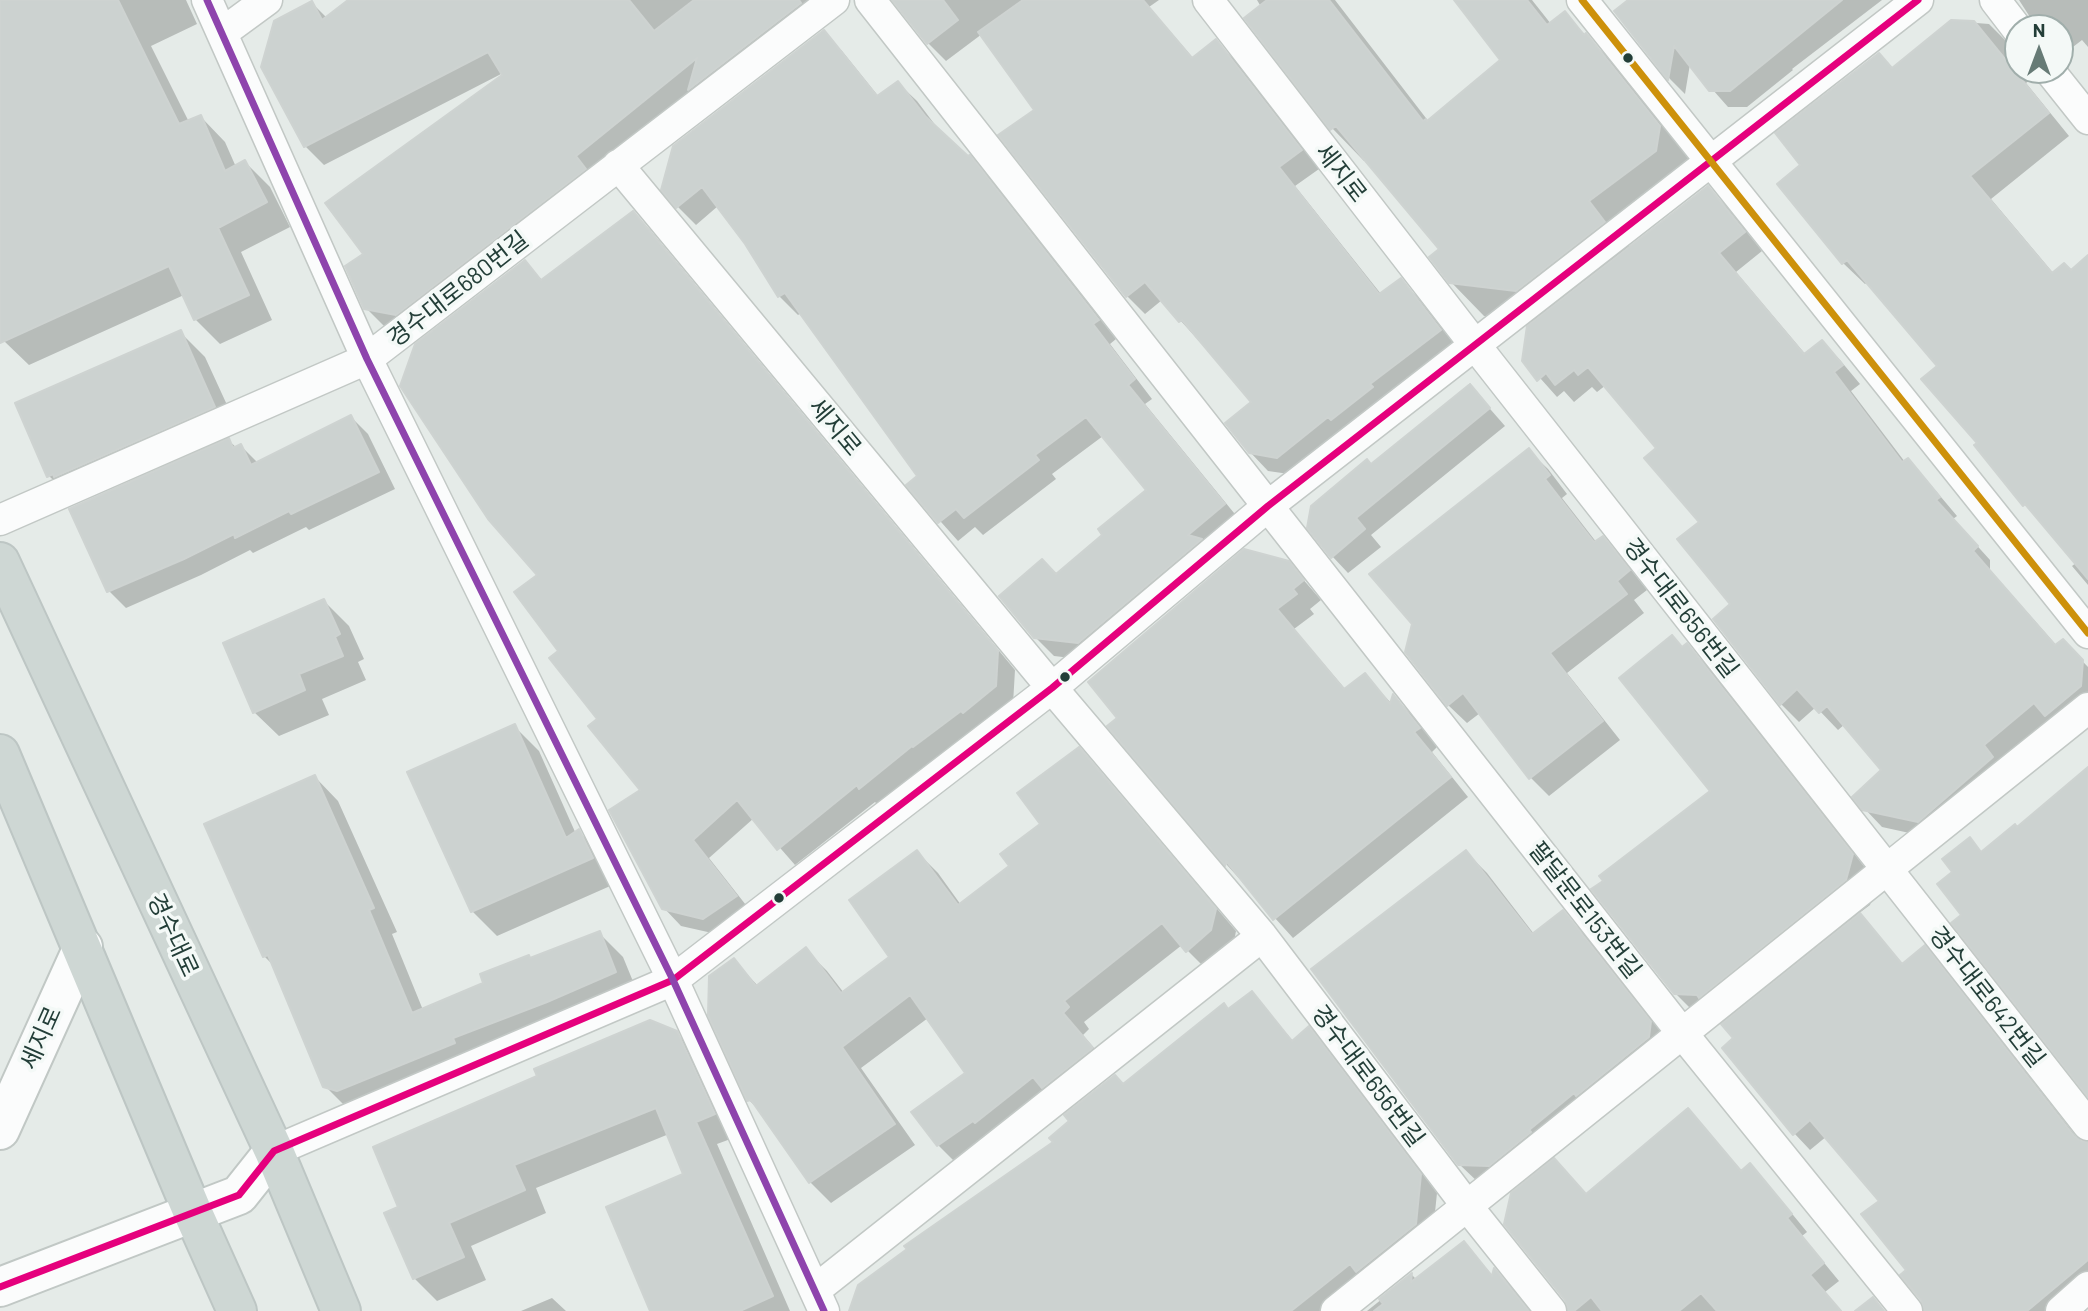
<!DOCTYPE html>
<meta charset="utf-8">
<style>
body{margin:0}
#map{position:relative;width:2088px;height:1311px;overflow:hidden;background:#e5ebe8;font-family:Barlow,sans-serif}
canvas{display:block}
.north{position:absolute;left:2004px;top:14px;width:70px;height:70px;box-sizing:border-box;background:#f4f9f7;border:2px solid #a0aeab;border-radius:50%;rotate:0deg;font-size:19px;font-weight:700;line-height:28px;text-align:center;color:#233e38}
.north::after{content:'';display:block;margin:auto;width:24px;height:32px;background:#677b76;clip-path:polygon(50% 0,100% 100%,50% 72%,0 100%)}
</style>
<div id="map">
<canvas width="2088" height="1311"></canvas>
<div class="north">N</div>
</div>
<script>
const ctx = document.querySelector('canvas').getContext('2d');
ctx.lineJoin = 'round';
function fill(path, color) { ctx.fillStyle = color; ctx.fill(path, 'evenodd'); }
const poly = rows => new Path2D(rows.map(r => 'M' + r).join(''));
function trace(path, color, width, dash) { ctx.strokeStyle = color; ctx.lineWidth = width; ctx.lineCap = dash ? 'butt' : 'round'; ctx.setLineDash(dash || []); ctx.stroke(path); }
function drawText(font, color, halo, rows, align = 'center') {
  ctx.font = font + ' Barlow,"Noto Sans KR",sans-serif'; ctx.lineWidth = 7; ctx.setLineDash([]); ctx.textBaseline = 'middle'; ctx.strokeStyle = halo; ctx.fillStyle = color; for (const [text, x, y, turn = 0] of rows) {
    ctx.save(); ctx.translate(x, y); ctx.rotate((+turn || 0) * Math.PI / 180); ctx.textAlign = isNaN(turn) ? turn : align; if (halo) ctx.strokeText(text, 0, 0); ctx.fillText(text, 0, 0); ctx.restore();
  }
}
const shadow = poly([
 [0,0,186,0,197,24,151,46,189,122,201,117,225,142,236,167,245,162,270,187,290,227,241,252,272,320,220,344,195,319,184,295,29,365,4,341,0,332],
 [351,0,840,0,385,327,366,308,365,254,504,76,503,73,324,165,305,146,312,3,327,18],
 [894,0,1159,0,1149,7,1194,59,1216,42,1234,59,1319,169,1295,186,1381,294,1401,280,1418,298,1458,349,1296,475,1268,471,1250,452,1254,402,1162,300,1145,314,1127,296,1001,135,1036,111,982,34,946,61,928,43],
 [1257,0,1335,0,1429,122,1503,60,1456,0,1532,0,1551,24,1565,14,1618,68,1692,160,1620,235,1631,248,1708,188,1726,206,1762,251,1736,272,1806,355,1822,342,1840,360,1860,384,1851,391,1905,462,1907,460,1925,478,1957,516,1953,519,1990,560,1990,570,2057,646,2063,641,2088,667,2088,713,1937,839,1882,827,1864,808,1884,771,1845,724,1838,730,1816,707,1799,722,1781,704,1733,604,1701,522,1659,448,1606,385,1597,392,1592,387,1574,402,1564,391,1557,397,1524,360,1536,322,1484,316,1451,282,1442,249,1366,160,1364,161,1332,128],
 [1631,0,1882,0,1792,69,1793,70,1747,107,1728,107,1690,64,1685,94,1670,79,1616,12],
 [2019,0,2088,0,2088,47,2082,40,2060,57,2060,28,2037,28],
 [1951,21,1989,24,2013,48,2018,47,2018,70,2043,70,2026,83,2069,136,1991,199,2054,274,2071,272,2088,257,2088,585,2072,566,2076,563,2025,505,1977,445,1979,443,1939,366,1868,282,1865,284,1843,263,1803,165,1893,69],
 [823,32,842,51,879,97,898,83,917,101,942,134,988,176,1116,339,1110,344,1152,399,1145,404,1243,524,1097,661,1054,656,1035,637,1057,576,1104,535,1148,490,1103,436,1052,474,1056,479,983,535,975,527,958,541,908,485,919,476,801,313,798,315,779,296,746,243,718,206,696,225,677,206],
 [633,213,650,230,1015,670,1013,704,931,763,930,762,878,805,875,802,795,865,754,818,709,858,753,914,721,935,681,926,664,908,643,791,560,652,539,576,525,262,543,281],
 [180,332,205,357,239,431,74,500,49,476],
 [1470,386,1505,426,1371,535,1381,547,1348,573,1332,556,1372,466],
 [351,417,368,434,395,489,309,530,306,527,253,553,250,550,201,575,126,608,109,591,229,441,237,448,241,446,258,463],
 [1529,451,1548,469,1567,494,1562,498,1597,543,1603,538,1621,557,1647,590,1634,600,1644,613,1567,673,1620,740,1549,796,1530,777,1480,713,1467,723,1448,705],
 [1288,562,1321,600,1310,609,1314,614,1294,629,1346,690,1365,675,1392,704,1394,697,1412,715,1437,747,1432,752,1468,797,1293,938,1227,865,1109,726],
 [324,601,349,626,364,659,358,662,366,680,322,699,329,715,279,736,254,712],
 [1672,637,1683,648,1687,645,1711,670,1877,883,1870,905,1858,914,1904,965,1924,948,1941,964,2081,1143,2088,1144,2088,1294,2067,1311,1926,1311,1882,1201,1827,1136,1810,1150,1794,1133,1726,1023,1723,1019,1700,1018,1675,993,1713,791],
 [514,726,539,751,576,834,579,832,604,856,617,883,497,936,472,911],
 [1079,749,1099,770,1236,931,1232,952,1208,971,1182,945,1084,1022,1089,1029,1083,1035,1112,1069,959,1166,938,1145,914,1112,967,1074,928,1018,861,1068,915,1145,831,1203,810,1182,763,1114,749,1100,734,960,758,986,806,950,827,971,844,993,892,957,917,852,938,873,961,905,1012,867,1042,824],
 [315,777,338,801,397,932,392,934,423,1010,485,984,531,960,599,933,623,957,639,996,349,1110,325,1086,275,967,264,956],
 [1466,852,1487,873,1534,934,1563,913,1584,934,1671,1044,1481,1185,1459,1164],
 [1251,993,1294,1042,1309,1029,1325,1045,1437,1193,1432,1241,1345,1311,851,1311,1124,1086],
 [676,1033,699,1056,736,1137,717,1144,790,1311,653,1311,685,1175,669,1134,536,1188,546,1213,471,1246,486,1280,437,1301,414,1278,401,1208],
 [1688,1111,1743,1172,1750,1166,1766,1182,1807,1232,1802,1236,1839,1281,1825,1292,1841,1311,1570,1311,1587,1196],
 [1464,1243,1494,1277,1495,1271,1511,1287,1530,1311,1367,1311,1412,1275,1417,1280],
 [552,1298,566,1311,521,1311]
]);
const building = poly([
 [0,0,118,0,179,124,201,115,225,171,245,160,267,202,218,228,249,295,194,320,169,266,0,343,0,0],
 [348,0,629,0,654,31,694,0,799,0,801,3,688,90,697,58,576,156,586,169,396,315,364,309,345,266,363,254,325,203,502,75,488,52,304,147,261,67,274,21,312,1,322,20,348,0],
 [892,0,943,0,958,20,927,44,892,0],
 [1023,0,1143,0,1192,58,1216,39,1302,150,1279,167,1379,294,1401,278,1441,330,1370,384,1373,387,1331,420,1328,417,1277,458,1249,453,1225,423,1251,402,1182,320,1179,322,1145,282,1126,297,998,135,1034,110,978,32,1023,0],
 [1267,0,1329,0,1423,121,1426,119,1427,121,1500,60,1454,0,1527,0,1547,25,1565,11,1584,35,1586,33,1660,126,1656,151,1589,201,1605,222,1516,291,1449,283,1429,257,1439,249,1336,126,1330,130,1244,18,1267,0],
 [1628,0,1842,0,1730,91,1709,91,1674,46,1668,80,1614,11,1628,0],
 [1951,20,1974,21,2049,113,1970,176,2052,273,2064,263,2071,270,2088,255,2088,579,2025,504,2023,506,1974,445,1977,443,1921,379,1937,366,1847,260,1842,264,1777,184,1800,165,1775,133,1879,53,1892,68,1951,20],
 [824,30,877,96,898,81,926,117,968,156,970,155,1099,320,1093,324,1135,379,1128,385,1225,504,1188,535,1202,539,1078,643,1034,638,999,596,1042,559,1056,574,1102,535,1098,529,1146,490,1086,417,1035,455,1039,460,964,518,956,509,938,523,906,485,917,476,785,293,778,297,745,244,702,187,676,208,661,190,673,146,824,30],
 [1708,186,1745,232,1719,253,1804,354,1822,340,1843,365,1834,372,1902,462,1908,458,1940,497,1936,500,1978,546,1973,551,2055,645,2063,639,2083,660,2081,686,2045,716,2034,703,1984,745,1993,757,1918,822,1862,810,1852,797,1881,770,1827,706,1819,713,1797,689,1780,705,1713,619,1730,604,1677,539,1699,522,1644,458,1656,448,1588,367,1578,375,1574,370,1555,385,1546,373,1537,381,1522,361,1527,326,1708,186],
 [633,211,998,651,996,686,963,713,961,711,913,747,912,746,859,789,857,785,777,850,737,800,693,840,737,896,703,919,662,909,609,810,640,790,588,726,597,719,549,658,558,651,514,592,537,575,488,519,400,386,415,344,525,260,541,280,633,211],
 [181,330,215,407,54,477,53,474,47,477,15,403,181,330],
 [1470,384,1490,408,1356,518,1365,529,1331,558,1307,528,1311,506,1367,459,1371,464,1470,384],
 [351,415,379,472,291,514,289,511,235,538,234,534,184,559,107,592,69,509,229,438,233,448,241,444,251,465,351,415],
 [1529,448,1550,475,1545,479,1594,542,1603,536,1630,570,1617,581,1627,594,1550,653,1603,721,1529,779,1463,693,1447,706,1405,652,1412,624,1369,574,1529,448],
 [1244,549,1289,561,1304,580,1293,589,1297,594,1277,609,1344,689,1365,673,1390,704,1393,694,1420,728,1414,732,1451,777,1273,920,1226,861,1225,866,1107,726,1117,718,1088,682,1244,549],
 [324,599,340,634,335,637,343,656,299,674,305,690,253,713,223,643,324,599],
 [1672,635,1682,647,1687,643,1853,854,1846,880,1699,998,1697,995,1674,994,1591,889,1603,881,1599,876,1710,791,1619,678,1672,635],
 [515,724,566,838,579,829,593,858,471,912,407,772,515,724],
 [1079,747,1216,909,1211,930,1186,952,1162,923,1064,1001,1069,1007,1063,1013,1093,1048,1042,1088,1033,1077,975,1123,973,1121,937,1146,911,1112,965,1073,910,995,842,1047,895,1124,809,1183,751,1100,747,1101,708,1015,709,976,734,958,756,986,806,947,841,993,889,957,849,900,917,850,958,905,1009,866,1000,854,1040,824,1017,793,1079,747],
 [2088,767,2088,1097,1951,923,1961,915,1937,884,1952,872,1942,859,1970,837,1981,852,2015,824,2017,827,2088,767],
 [315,775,374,908,369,910,412,1013,483,983,480,974,529,955,530,958,600,931,616,972,547,1002,453,1038,455,1043,337,1091,323,1087,268,955,263,957,204,824,315,775],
 [1466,850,1532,934,1563,910,1651,1021,1649,1037,1576,1096,1574,1093,1529,1130,1531,1132,1489,1166,1458,1165,1311,969,1466,850],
 [1860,913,1902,964,1925,945,2074,1136,2081,1141,2088,1142,2088,1260,2027,1311,1924,1311,1921,1300,1900,1275,1906,1270,1861,1214,1879,1201,1810,1120,1793,1135,1722,1048,1733,1038,1721,1024,1860,913],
 [1252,991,1292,1041,1309,1026,1421,1174,1416,1224,1356,1272,1350,1264,1291,1311,849,1311,858,1285,907,1249,904,1246,1053,1142,1049,1138,1069,1121,1064,1115,1115,1075,1123,1084,1224,1003,1228,1009,1252,991],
 [650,1020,677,1031,715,1114,696,1122,773,1296,740,1311,650,1311,606,1207,683,1174,656,1108,514,1165,525,1190,449,1223,464,1257,413,1279,384,1213,398,1207,373,1147,537,1076,534,1069,650,1020],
 [1688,1108,1741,1171,1750,1163,1792,1214,1787,1218,1824,1263,1810,1275,1841,1311,1717,1311,1701,1293,1679,1311,1602,1311,1591,1297,1574,1311,1568,1311,1565,1300,1504,1224,1511,1193,1554,1158,1586,1194,1688,1108],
 [1464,1241,1492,1276,1494,1268,1529,1311,1374,1311,1383,1304,1379,1299,1412,1273,1411,1282,1464,1241],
 [1873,1297,1884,1311,1855,1311,1873,1297]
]);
const street = poly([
 [207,0,367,359,673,980,824,1311],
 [870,0,1682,1033,1907,1311],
 [1208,0,1475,345,2088,1125],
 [1582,0,2088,633],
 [1995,0,2018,30],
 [222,33,267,0],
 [2049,70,2088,119],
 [618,165,1052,688,1262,936,1467,1206,1551,1311],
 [0,520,367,359,834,0],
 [274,1151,673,980,1052,688,1268,506,1918,0],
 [815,1290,1262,936],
 [1336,1311,2088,708],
 [2061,1311,2088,1287]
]);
const secondary = poly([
 [0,1130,83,947],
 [0,1287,239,1195,274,1151]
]);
const primary = poly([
 [0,562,274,1151,341,1311],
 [0,754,193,1213,237,1311]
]);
const bus1 = poly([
 [0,1287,239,1195,274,1151,673,980,1052,688,1268,506,1918,0]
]);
const bus2 = poly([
 [207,0,367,359,673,980,824,1311]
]);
const bus3 = poly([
 [1582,0,2088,633]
]);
const markers = [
 [1628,58,6,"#233e38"],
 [1065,677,6,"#233e38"],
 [779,898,6,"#233e38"]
];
const streetNames = [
 ["세지로",1341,173,52],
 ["경수대로680번길",458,289,-38],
 ["세지로",835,427,50],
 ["경수대로656번길",1681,608,52],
 ["팔달문로153번길",1585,910,52],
 ["경수대로",173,935,65],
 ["경수대로642번길",1987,997,52],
 ["세지로",41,1038,-66],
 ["경수대로656번길",1368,1076,53]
];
fill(shadow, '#0003');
fill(building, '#ccd2d0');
trace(building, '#ced3d1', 2);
trace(street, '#c2c8c5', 33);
trace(secondary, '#c1c8c5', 42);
trace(primary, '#bdc6c4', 42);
trace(street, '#fbfcfc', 30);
trace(secondary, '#fbfcfc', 38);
trace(primary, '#ced7d4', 38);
trace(bus1, '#e5007d', 7);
trace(bus2, '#8e44ad', 7);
trace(bus3, '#cd910b', 7);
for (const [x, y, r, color] of markers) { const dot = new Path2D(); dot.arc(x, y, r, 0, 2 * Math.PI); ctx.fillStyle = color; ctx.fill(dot); trace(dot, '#f4f9f7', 2.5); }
drawText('24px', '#233e38', '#f4f9f7', streetNames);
</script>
